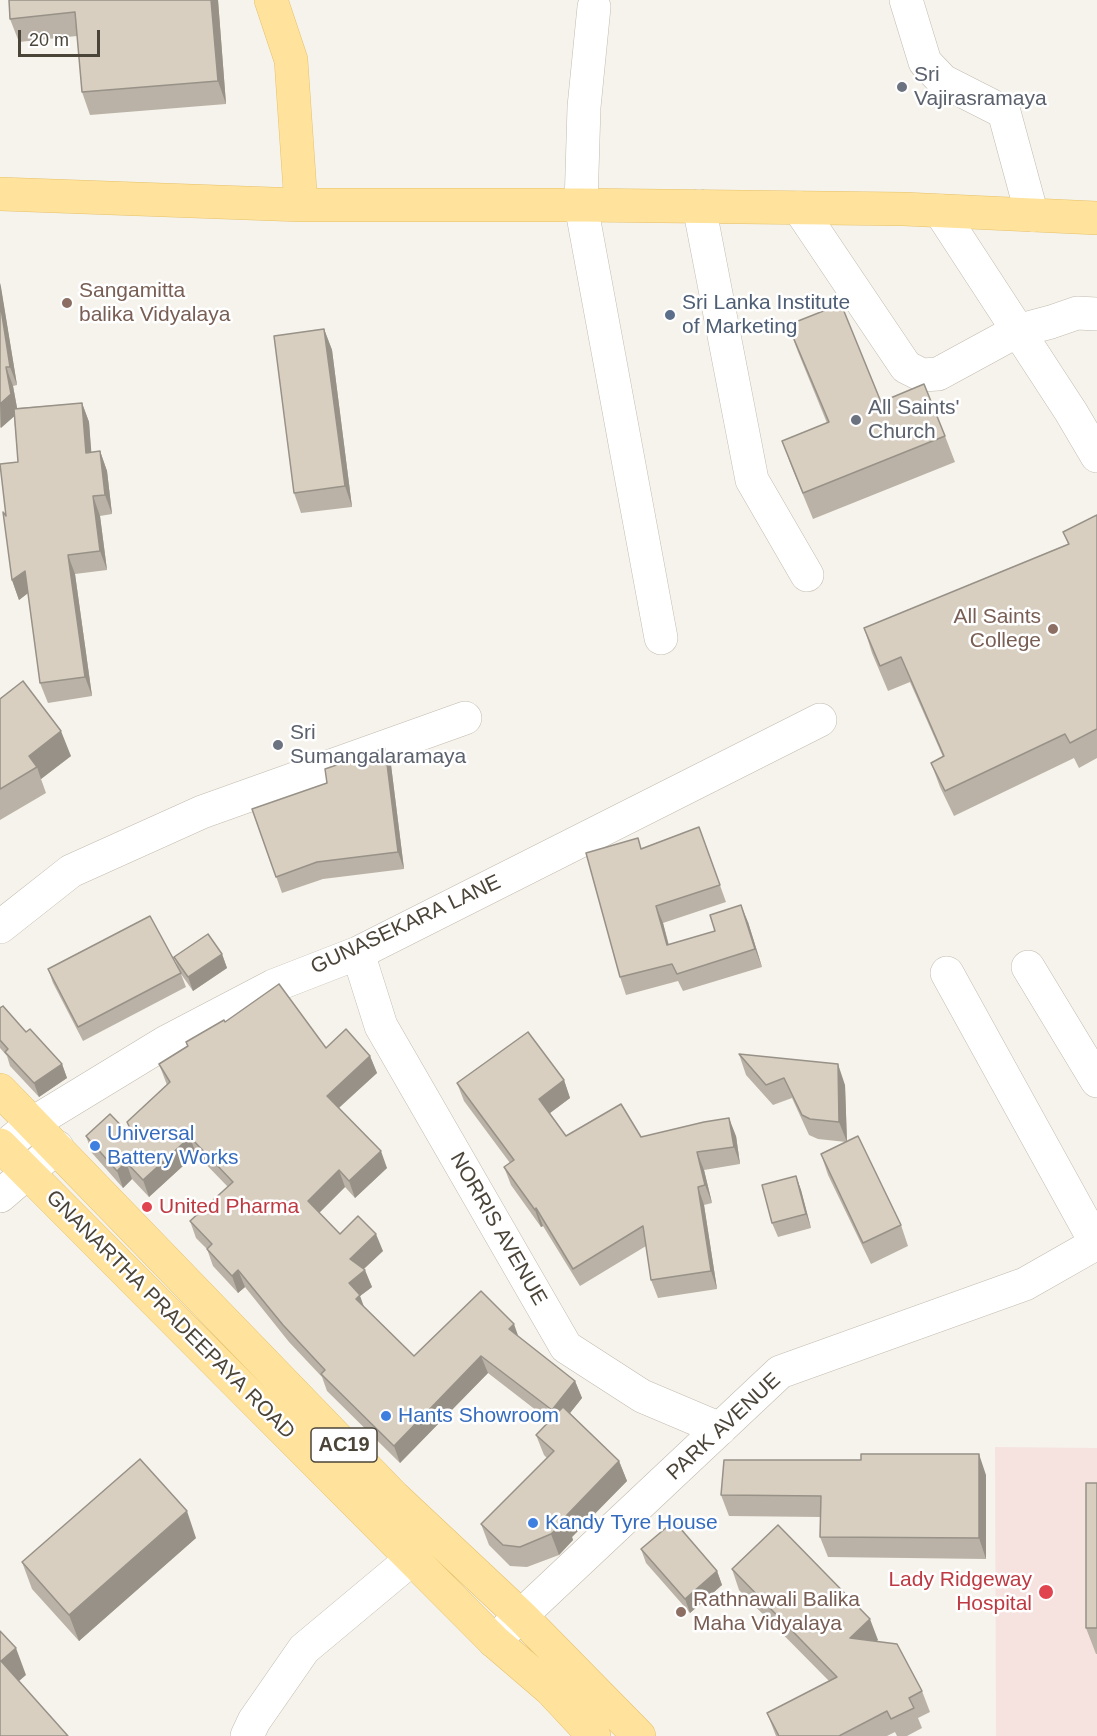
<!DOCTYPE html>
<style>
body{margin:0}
#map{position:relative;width:1097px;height:1736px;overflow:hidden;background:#f6f3ec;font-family:Helvetica,sans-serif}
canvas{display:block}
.scale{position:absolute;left:18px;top:30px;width:82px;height:27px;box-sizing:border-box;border:3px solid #4b4439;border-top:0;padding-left:8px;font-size:18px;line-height:21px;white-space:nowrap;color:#4b4439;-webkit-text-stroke:4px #fff;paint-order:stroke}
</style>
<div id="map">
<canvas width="1097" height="1736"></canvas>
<div class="scale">20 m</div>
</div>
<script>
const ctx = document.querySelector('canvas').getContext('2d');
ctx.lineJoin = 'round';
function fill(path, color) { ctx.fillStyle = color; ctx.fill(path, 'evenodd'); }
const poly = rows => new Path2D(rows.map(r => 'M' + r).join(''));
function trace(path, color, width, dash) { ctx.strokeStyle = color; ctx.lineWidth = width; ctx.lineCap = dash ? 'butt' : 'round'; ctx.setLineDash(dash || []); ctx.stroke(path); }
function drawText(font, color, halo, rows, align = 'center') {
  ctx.font = font + ' Helvetica,sans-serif'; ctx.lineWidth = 5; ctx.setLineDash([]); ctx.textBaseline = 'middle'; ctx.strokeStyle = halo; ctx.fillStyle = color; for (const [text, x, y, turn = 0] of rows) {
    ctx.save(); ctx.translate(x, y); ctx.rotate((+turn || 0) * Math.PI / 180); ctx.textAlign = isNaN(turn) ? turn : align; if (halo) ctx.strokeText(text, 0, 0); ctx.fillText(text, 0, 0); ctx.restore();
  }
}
const medical = poly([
 [995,1447,1097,1448,1097,1736,996,1736]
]);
const minor = poly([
 [906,0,925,62,943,81,1004,112,1032,215],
 [594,7,584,107,581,205,661,638],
 [699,206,752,480,807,575],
 [799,208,906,367,922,375,938,374,1017,331,1051,322,1077,313,1097,314],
 [940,211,1071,412,1097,456],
 [0,927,71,871,202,812,465,718],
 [358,953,381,1026,566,1347,642,1396,720,1429],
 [1028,967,1097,1081],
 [947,973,1096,1243],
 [3,1148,33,1123,166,1042,273,986,358,953,820,720],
 [0,1196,57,1147],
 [494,1641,780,1372,1025,1284,1097,1243],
 [247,1736,254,1721,304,1649,413,1558]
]);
const major = poly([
 [271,0,291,60,301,205],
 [0,194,301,205,581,205,904,209,1097,218],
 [0,1090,394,1497,522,1617,639,1736],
 [0,1145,494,1641,550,1689,594,1736]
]);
const wall = poly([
 [9,0,218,0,226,104,90,115,82,92,77,36,19,42,10,19],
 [0,283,17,385,13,386,17,408,82,403,89,422,91,453,100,451,107,471,112,514,100,516,107,570,75,574,92,696,48,703,40,683,28,593,19,600,12,580,6,516,18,462,14,416,0,428],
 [788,325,881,402,945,436,955,462,813,519,792,468,782,441,827,423,798,352],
 [324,329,332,350,352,507,301,513,294,493],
 [1097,515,1097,758,1079,768,1074,758,954,816,940,787,931,763,943,757,910,682,888,691,872,653,864,628,1068,544,1063,532],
 [0,699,71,756,41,779,46,793,0,820],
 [385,748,391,765,404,869,323,879,282,893,252,809,327,783],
 [699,827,726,902,663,923,669,945,748,922,762,967,683,991,678,981,626,995,620,977,642,848],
 [222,954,227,968,193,991,181,974,186,987,83,1041,53,983,48,969,178,967,174,957],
 [0,1008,62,1064,67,1078,39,1097,10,1066,7,1056,0,1048],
 [225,1022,326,1048,370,1056,377,1073,339,1108,387,1168,355,1198,345,1187,319,1213,340,1234,383,1251,364,1269,372,1287,360,1296,363,1306,414,1356,518,1337,575,1381,582,1398,570,1413,619,1461,627,1481,572,1537,573,1540,559,1555,527,1567,510,1566,489,1545,481,1524,547,1458,544,1455,536,1435,550,1421,488,1373,400,1463,327,1391,322,1377,289,1342,245,1287,238,1293,213,1266,207,1249,196,1238,190,1221,228,1187,196,1154,149,1197,132,1179,123,1188,92,1153,86,1136,133,1138,127,1122,167,1085,159,1064,187,1046,186,1042],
 [739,1054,845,1085,847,1142,901,1225,908,1246,871,1264,828,1175,821,1154,846,1142,818,1139,809,1135,792,1098,773,1105,746,1075],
 [564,1080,570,1098,550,1113,566,1136,641,1137,736,1136,740,1164,704,1170,712,1203,704,1205,717,1289,658,1298,651,1280,646,1246,580,1286,543,1226,541,1227,511,1185,504,1167,510,1163,464,1101,457,1083],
 [796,1176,801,1190,811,1228,778,1237,772,1223],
 [986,1475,986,1559,828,1557,820,1537,820,1517,729,1516,721,1495],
 [1097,1483,1097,1654,1096,1654,1086,1628],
 [196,1538,79,1641,32,1589,22,1562],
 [641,1549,717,1571,722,1585,690,1613,646,1563],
 [732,1569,878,1640,876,1641,922,1691,930,1712,918,1718,922,1728,907,1736,897,1736,895,1732,887,1736,776,1736,767,1713,829,1681,739,1590]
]);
const shadedWall = poly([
 [211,0,218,0,226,104,218,81],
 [0,283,1,287,17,385,10,367,0,302],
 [324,329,332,350,352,507,345,486],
 [6,367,13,386,18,413,1,428,0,404],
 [82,403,89,422,93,473,86,453],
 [100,451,107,471,112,514,105,495],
 [93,496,100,516,107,570,100,551],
 [68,555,75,574,92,696,85,677],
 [25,571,32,590,19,600,12,580],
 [61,731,71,756,41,779,37,767,29,756],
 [385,748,391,765,404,869,398,852],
 [741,905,748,922,762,967,755,949],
 [656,906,663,923,673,963,667,945],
 [222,954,227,968,193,991,188,977],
 [370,1056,377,1073,333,1113,327,1096],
 [62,1064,67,1078,39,1097,34,1083],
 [838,1064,845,1085,847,1142,839,1122],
 [564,1080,570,1098,546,1116,539,1099],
 [729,1118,736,1136,740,1164,734,1147],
 [190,1137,196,1154,149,1197,143,1180],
 [381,1151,387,1168,355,1198,349,1181],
 [697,1152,704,1170,712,1203,705,1185],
 [126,1162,132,1179,123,1188,117,1171],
 [339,1170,345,1187,314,1218,308,1201],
 [796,1176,801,1190,811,1228,806,1214],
 [698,1187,704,1205,717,1289,711,1271],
 [536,1208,543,1226,541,1227,535,1210],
 [376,1234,383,1251,356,1276,350,1259],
 [238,1270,245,1287,238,1293,232,1276],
 [365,1270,372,1287,360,1296,366,1312,362,1316,349,1283],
 [514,1324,520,1341,509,1329],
 [481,1356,488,1373,400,1463,394,1446],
 [575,1381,582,1398,558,1428,552,1410],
 [979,1454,986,1475,986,1559,979,1538],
 [619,1461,627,1481,572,1537,573,1540,559,1555,551,1534,565,1517],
 [187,1511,196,1538,79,1641,69,1615],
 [717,1571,722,1585,690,1613,685,1599],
 [870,1619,878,1640,857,1659,850,1638],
 [16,1648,26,1675,11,1688,1,1661]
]);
const building = poly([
 [9,0,211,0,218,81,82,92,75,12,10,19,9,0],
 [0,302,10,367,6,367,11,394,0,404,0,302],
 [841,304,881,402,924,384,945,436,803,493,782,441,829,422,788,325,841,304],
 [324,329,345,486,294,493,274,336,324,329],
 [82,403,86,453,100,451,105,495,93,496,100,551,68,555,85,677,40,683,25,571,12,580,3,512,6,516,0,464,18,462,14,409,82,403],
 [1097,515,1097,729,1070,743,1065,734,945,791,931,763,944,756,901,657,880,666,864,628,1069,544,1063,532,1097,515],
 [23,681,61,731,29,756,37,767,0,789,0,699,23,681],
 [385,748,398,852,317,862,276,877,252,809,327,783,325,769,385,748],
 [699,827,720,885,656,906,667,945,715,931,710,915,741,905,755,949,677,974,672,964,620,977,586,853,638,838,641,849,699,827],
 [150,916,181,973,78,1027,48,969,150,916],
 [208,934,222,954,188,977,174,957,208,934],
 [279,984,326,1048,346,1029,370,1056,327,1096,381,1151,349,1181,339,1170,308,1201,340,1234,358,1216,376,1234,350,1259,365,1270,349,1283,360,1295,356,1299,414,1356,481,1291,514,1324,509,1329,575,1381,552,1410,481,1356,394,1446,321,1374,325,1370,283,1325,238,1270,232,1276,207,1249,212,1244,190,1221,233,1182,190,1137,143,1180,126,1162,117,1171,86,1136,110,1114,134,1139,135,1138,127,1122,170,1082,159,1064,188,1046,186,1042,224,1020,225,1022,279,984],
 [3,1006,26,1032,30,1029,62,1064,34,1083,5,1052,8,1049,0,1040,0,1008,3,1006],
 [528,1032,564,1080,539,1099,566,1136,621,1104,641,1137,704,1122,729,1118,734,1147,697,1152,705,1185,698,1187,711,1271,651,1280,643,1226,573,1269,536,1208,535,1210,504,1167,514,1160,457,1083,528,1032],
 [739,1054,838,1064,839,1122,810,1119,802,1115,784,1078,766,1085,739,1054],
 [858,1136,901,1225,863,1243,821,1154,858,1136],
 [796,1176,806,1214,772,1223,762,1185,796,1176],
 [563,1407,619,1461,565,1517,566,1520,551,1534,520,1547,503,1545,481,1524,554,1451,536,1435,563,1407],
 [861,1454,979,1454,979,1538,820,1537,821,1496,721,1495,724,1460,861,1460,861,1454],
 [140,1459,187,1511,69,1615,22,1562,140,1459],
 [1086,1483,1097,1483,1097,1628,1086,1628,1086,1483],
 [674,1521,717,1571,685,1599,641,1549,674,1521],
 [778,1525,870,1619,850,1638,897,1644,922,1691,909,1698,914,1708,891,1719,887,1711,839,1736,779,1736,767,1713,837,1677,732,1569,778,1525],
 [0,1631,16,1648,1,1661,68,1736,0,1736,0,1631]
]);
const markers = [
 [902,87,6,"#6b7280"],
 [67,303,6,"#8d6e63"],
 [670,315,6,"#5c6f8a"],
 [856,420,6,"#6b7280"],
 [1053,629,6,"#8d6e63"],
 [278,745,6,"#6b7280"],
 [95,1146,6,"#3f7fe0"],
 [147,1207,6,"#e0444e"],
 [386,1416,6,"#3f7fe0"],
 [533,1523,6,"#3f7fe0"],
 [1046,1592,8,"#e0444e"],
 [681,1612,6,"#8d6e63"]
];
const shields = [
 [344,1445,66]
];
const shieldNames = [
 ["AC19",344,1445]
];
const worshipNames = [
 ["Sri",914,75],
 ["Vajirasramaya",914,99],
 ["All Saints'",868,408],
 ["Church",868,432],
 ["Sri",290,733],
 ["Sumangalaramaya",290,757]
];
const educationNames = [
 ["Sangamitta",79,291],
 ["balika Vidyalaya",79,315],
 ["All Saints",1041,617,"right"],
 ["College",1041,641,"right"],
 ["Rathnawali Balika",693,1600],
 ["Maha Vidyalaya",693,1624]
];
const serviceNames = [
 ["Sri Lanka Institute",682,303],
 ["of Marketing",682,327]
];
const streetNames = [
 ["GUNASEKARA LANE",406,925,-25],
 ["NORRIS AVENUE",498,1229,60],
 ["GNANARTHA PRADEEPAYA ROAD",170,1315,45],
 ["PARK AVENUE",724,1427,-43]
];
const shopNames = [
 ["Universal",107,1134],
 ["Battery Works",107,1158],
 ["Hants Showroom",398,1416],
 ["Kandy Tyre House",545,1523]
];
const healthNames = [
 ["United Pharma",159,1207],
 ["Lady Ridgeway",1032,1580,"right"],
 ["Hospital",1032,1604,"right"]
];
fill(medical, '#f6e3e0');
trace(minor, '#c2bbae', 34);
trace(major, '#e6c16a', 34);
trace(minor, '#fff', 33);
trace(major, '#ffe39c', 33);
fill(wall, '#bab2a6');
fill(shadedWall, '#979187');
fill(building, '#d8cfc1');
trace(building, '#979187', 1.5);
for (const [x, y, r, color] of markers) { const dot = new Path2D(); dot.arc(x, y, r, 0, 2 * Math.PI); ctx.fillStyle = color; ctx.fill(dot); trace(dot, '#fff', 2); }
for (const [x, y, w] of shields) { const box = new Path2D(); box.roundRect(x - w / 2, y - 17, w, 34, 4.5); ctx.fillStyle = '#fff'; ctx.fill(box); trace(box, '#4b4439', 1.5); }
drawText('bold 20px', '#4b4439', null, shieldNames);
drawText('21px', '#5b616d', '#fff', worshipNames, 'left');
drawText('21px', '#785e54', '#fff', educationNames, 'left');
drawText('21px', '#4e5e75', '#fff', serviceNames, 'left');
drawText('21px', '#4b4439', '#fff', streetNames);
drawText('21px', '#366cbe', '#fff', shopNames, 'left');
drawText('21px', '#be3a42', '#fff', healthNames, 'left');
</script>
